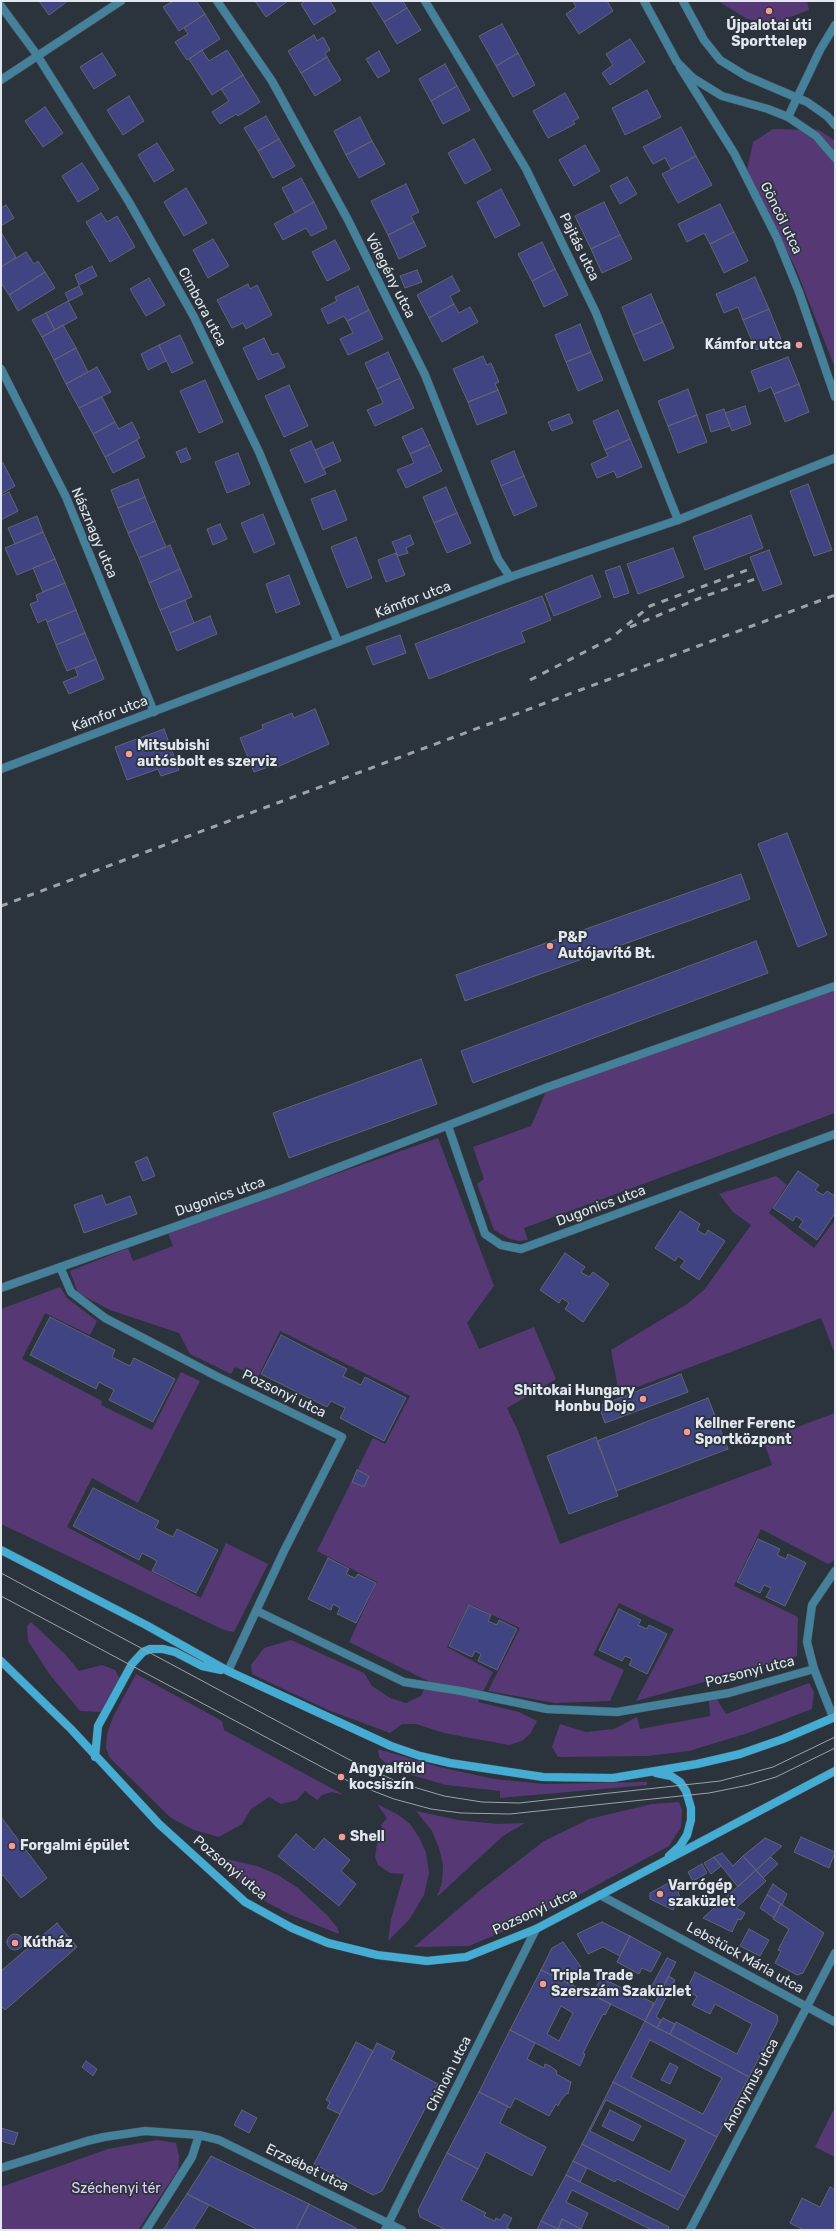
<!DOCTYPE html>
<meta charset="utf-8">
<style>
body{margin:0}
#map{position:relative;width:836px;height:2231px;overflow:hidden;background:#2b333d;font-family:Rubik,sans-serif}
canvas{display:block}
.frame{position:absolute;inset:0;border:2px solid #e2e7ed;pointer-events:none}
</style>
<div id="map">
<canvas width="836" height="2231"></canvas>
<div class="frame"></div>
</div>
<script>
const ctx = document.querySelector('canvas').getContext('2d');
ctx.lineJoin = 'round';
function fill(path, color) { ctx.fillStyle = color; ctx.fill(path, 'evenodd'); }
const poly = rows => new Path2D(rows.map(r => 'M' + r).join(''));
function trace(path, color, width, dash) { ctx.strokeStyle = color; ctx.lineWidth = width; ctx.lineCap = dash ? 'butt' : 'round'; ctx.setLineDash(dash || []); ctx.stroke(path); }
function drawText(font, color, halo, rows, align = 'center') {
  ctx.font = font + ' Rubik,sans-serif'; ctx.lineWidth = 3.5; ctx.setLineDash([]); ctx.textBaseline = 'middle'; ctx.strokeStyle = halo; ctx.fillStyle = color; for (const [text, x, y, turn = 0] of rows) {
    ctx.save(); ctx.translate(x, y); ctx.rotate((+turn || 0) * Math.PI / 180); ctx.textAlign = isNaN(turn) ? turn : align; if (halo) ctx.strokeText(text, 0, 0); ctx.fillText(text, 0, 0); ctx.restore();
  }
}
const green = poly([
 [718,1,807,1,809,10,780,21,763,22,747,19],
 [773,129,819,130,835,141,835,368,796,269,747,171,753,142],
 [835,986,835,1113,524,1228,528,1240,519,1241,510,1239,494,1230,477,1184,484,1179,473,1147,531,1126,548,1087],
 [438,1138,494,1286,467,1323,479,1349,534,1327,556,1379,507,1408,518,1431,560,1544,772,1465,763,1440,835,1413,835,1560,828,1564,761,1529,734,1586,798,1617,797,1656,636,1701,674,1629,619,1603,593,1655,624,1670,610,1701,555,1703,488,1691,520,1628,469,1604,447,1647,493,1672,478,1702,519,1712,537,1721,530,1734,522,1741,509,1745,444,1733,416,1724,402,1724,390,1733,328,1710,252,1674,251,1665,264,1648,291,1640,364,1673,372,1686,390,1698,406,1703,421,1696,428,1681,349,1642,377,1582,317,1551,373,1438,385,1444,410,1396,280,1331,258,1377,235,1367,231,1374,190,1354,179,1333,110,1310,78,1293,70,1271,128,1248,133,1261,173,1246,168,1233],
 [776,1176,787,1185,769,1213,814,1248,835,1220,835,1354,821,1318,619,1394,611,1350,687,1304,704,1290,751,1225,733,1212,719,1194],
 [60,1287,67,1298,97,1321,90,1335,45,1313,22,1359,102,1401,101,1405,152,1430,181,1372,200,1381,138,1503,92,1478,67,1527,201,1598,226,1543,268,1564,234,1632,224,1630,1,1524,1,1309],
 [31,1622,65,1654,79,1671,102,1665,115,1670,120,1679,101,1712,80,1711,50,1675,28,1641,27,1626],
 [136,1674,222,1721,224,1730,344,1795,332,1792,322,1795,317,1800,305,1791,297,1800,281,1804,269,1797,251,1809,242,1824,219,1837,194,1830,171,1818,110,1758,106,1748,107,1734,113,1717],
 [809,1683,814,1692,812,1709,748,1733,689,1751,647,1756,558,1757,552,1747,560,1724,586,1732,614,1729,637,1717,640,1729,710,1716,709,1701,716,1698,726,1714],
 [378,1749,439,1767,494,1779,545,1784,647,1782,647,1785,500,1798,500,1791,446,1785,408,1774,410,1768,392,1761,389,1766,379,1757],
 [679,1802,682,1810,681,1827,669,1846,575,1897,509,1929,469,1946,414,1947,478,1892,544,1841,589,1819,652,1804],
 [377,1804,397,1814,410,1824,419,1837,426,1853,429,1873,424,1895,409,1920,388,1941,391,1919,404,1874,390,1873,378,1865,375,1857,377,1844,384,1831,381,1825,387,1818],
 [416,1811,458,1820,497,1824,525,1823,503,1836,437,1897,442,1882,443,1865,439,1848,432,1831],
 [218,1857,257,1866,278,1875,298,1888,328,1916,338,1929,339,1934,291,1915,268,1903,228,1873,218,1863,216,1859],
 [835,2107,835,2157,815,2147],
 [157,2140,176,2143,179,2156,178,2170,138,2230,1,2230,1,2187,108,2149]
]);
const building = poly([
 [39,1,68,1,49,15,39,1],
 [173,1,196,1,205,14,179,31,163,7,173,1],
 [255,1,288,1,266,17,255,1],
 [306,1,330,1,336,11,314,25,301,4,306,1],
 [371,1,403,1,407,8,384,22,371,1],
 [573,1,607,1,613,11,579,34,566,14,576,7,573,1],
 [407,8,421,30,397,44,384,22,407,8],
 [205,14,220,39,187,60,175,42,188,34,184,28,205,14],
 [502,24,518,53,496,66,479,36,502,24],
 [314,35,317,41,323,37,330,50,325,53,327,57,301,73,288,51,314,35],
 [630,39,645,62,610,85,602,73,613,65,606,54,630,39],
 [202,50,209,61,227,50,243,75,212,95,189,59,202,50],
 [379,51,390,71,378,78,366,59,379,51],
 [102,53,116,75,94,89,80,67,102,53],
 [518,53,535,85,513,97,496,66,518,53],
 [327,57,341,80,315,96,301,73,327,57],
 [445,64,457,86,431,101,419,79,445,64],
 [243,75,260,102,238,116,236,114,220,124,212,112,229,101,221,89,243,75],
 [457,86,470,110,443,124,431,101,457,86],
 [647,90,661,117,625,135,612,108,647,90],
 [565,93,579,118,573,121,575,124,548,138,533,111,565,93],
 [129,96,144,121,123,135,107,110,129,96],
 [45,107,63,133,43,147,25,121,45,107],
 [266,116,279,139,258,151,244,128,266,116],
 [360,117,372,141,346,155,334,131,360,117],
 [681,127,696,156,671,169,665,158,653,164,643,147,681,127],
 [279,139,295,166,273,178,258,151,279,139],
 [474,139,491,170,465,184,448,153,474,139],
 [372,141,385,164,359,178,346,155,372,141],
 [157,143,174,170,154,182,138,155,157,143],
 [585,145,600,171,574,186,559,160,585,145],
 [696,156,712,185,678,203,662,174,696,156],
 [82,163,99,189,78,202,62,176,82,163],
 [627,177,637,194,620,204,610,186,627,177],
 [301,178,314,202,295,213,282,188,301,178],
 [406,184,419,212,411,216,414,222,388,235,371,201,406,184],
 [186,188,207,223,184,236,164,202,186,188],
 [501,189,520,225,495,238,477,202,501,189],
 [314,202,327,228,311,236,306,228,283,240,274,224,314,202],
 [604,202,620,235,591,249,575,216,604,202],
 [720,204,734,232,710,244,704,233,687,242,678,224,720,204],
 [6,205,14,218,1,226,1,208,6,205],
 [101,213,107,222,117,216,135,247,110,262,86,222,101,213],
 [414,222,426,246,399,259,388,235,414,222],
 [734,232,748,261,724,273,710,244,734,232],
 [2,234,16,257,1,267,1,235,2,234],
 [620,235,632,259,602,273,591,249,620,235],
 [213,239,229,266,208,278,193,250,213,239],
 [335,240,350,269,327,281,312,252,335,240],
 [542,242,555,269,532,281,518,254,542,242],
 [26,252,34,264,38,261,45,272,9,295,1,283,1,267,26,252],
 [92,266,97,276,79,285,75,275,92,266],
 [555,269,568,295,544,307,532,281,555,269],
 [417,270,422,282,405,288,400,276,417,270],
 [45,272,55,288,18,311,9,295,45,272],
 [452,276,460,291,450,296,454,304,429,318,417,295,452,276],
 [755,277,769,309,743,320,738,307,724,313,716,294,755,277],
 [149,278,165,305,146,316,130,289,149,278],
 [248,284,250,289,257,285,272,315,246,329,243,323,232,328,217,300,248,284],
 [79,286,83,294,69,301,65,293,79,286],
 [358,286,369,310,347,321,344,316,328,324,321,309,337,301,335,297,358,286],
 [651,294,663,322,633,335,622,307,651,294],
 [68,301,77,318,55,330,46,313,68,301],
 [454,304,459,313,470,307,478,322,442,342,429,318,454,304],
 [769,309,781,339,756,350,743,320,769,309],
 [369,310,383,339,348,355,340,339,353,333,347,321,369,310],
 [46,313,55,330,42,337,32,320,46,313],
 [663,322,674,348,644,361,633,335,663,322],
 [580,324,591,352,566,362,555,335,580,324],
 [63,325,76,348,54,360,42,337,63,325],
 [180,335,193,363,172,373,159,345,180,335],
 [264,338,272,355,278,353,285,367,258,380,243,348,264,338],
 [159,345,166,361,148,370,141,354,159,345],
 [76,348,88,372,66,384,54,360,76,348],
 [388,352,400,378,377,389,365,363,388,352],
 [591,352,603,380,578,391,566,362,591,352],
 [483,356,487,365,491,363,499,382,495,384,498,390,468,402,453,369,483,356],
 [788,357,799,384,774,394,771,387,759,392,751,371,788,357],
 [97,367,111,392,79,408,66,384,97,367],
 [400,378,414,408,375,426,367,410,383,403,377,389,400,378],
 [205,380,223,422,199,433,180,391,205,380],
 [799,384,809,412,785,422,774,394,799,384],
 [289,385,308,426,284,437,265,396,289,385],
 [688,389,697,415,668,426,658,401,688,389],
 [498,390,507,413,477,425,468,402,498,390],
 [102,397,115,422,93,434,79,408,102,397],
 [745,406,751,424,732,431,725,413,745,406],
 [724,409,730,426,711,432,706,415,724,409],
 [618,410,630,439,605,450,593,421,618,410],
 [569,414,573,423,552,431,548,422,569,414],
 [697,415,707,442,678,453,668,426,697,415],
 [115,422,119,429,132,422,140,438,105,457,93,434,115,422],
 [422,428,430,445,410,454,402,437,422,428],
 [630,439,642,467,617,478,614,471,597,478,591,464,608,456,605,450,630,439],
 [137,440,145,457,113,473,105,457,137,440],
 [311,441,326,474,305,483,290,450,311,441],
 [333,442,341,461,323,469,315,450,333,442],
 [430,445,442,471,406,488,397,470,414,463,410,454,430,445],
 [186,448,191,459,181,463,176,452,186,448],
 [514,451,524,476,501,486,491,461,514,451],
 [238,453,250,484,227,493,215,462,238,453],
 [3,463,15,486,1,494,1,464,3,463],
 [524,476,537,506,514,516,501,486,524,476],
 [138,479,145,497,118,508,111,490,138,479],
 [808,484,832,550,814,556,790,491,808,484],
 [446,487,457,513,434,523,423,497,446,487],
 [335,490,347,520,323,530,311,499,335,490],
 [9,492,18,511,1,520,1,496,9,492],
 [145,497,155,521,128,533,118,508,145,497],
 [457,513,471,543,447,553,434,523,457,513],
 [263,514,275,544,254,553,241,523,263,514],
 [751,515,763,548,705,570,693,537,751,515],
 [37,516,43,532,15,544,8,528,37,516],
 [155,521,166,547,139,558,128,533,155,521],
 [220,524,227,539,213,545,207,529,220,524],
 [43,532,55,559,17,575,5,548,43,532],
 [410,535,414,544,406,548,408,553,398,556,392,542,410,535],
 [356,537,372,578,347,588,331,547,356,537],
 [170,545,180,569,149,583,139,558,170,545],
 [673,548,684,577,638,594,627,564,673,548],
 [769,550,782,584,763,591,750,557,769,550],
 [396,553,405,575,386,582,378,560,396,553],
 [55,559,65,583,43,592,33,568,55,559],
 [620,566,629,593,614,598,605,571,620,566],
 [180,569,192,597,160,610,149,583,180,569],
 [289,575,300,604,276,613,266,584,289,575],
 [592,575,601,597,554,616,545,594,592,575],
 [65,583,76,610,47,622,46,619,38,623,30,604,38,601,36,595,65,583],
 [542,596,551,620,521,632,525,642,429,679,415,644,542,596],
 [185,600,194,623,170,633,160,610,185,600],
 [76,610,85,633,56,645,47,622,76,610],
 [210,616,217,634,177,651,170,633,210,616],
 [85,633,96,659,67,671,56,645,85,633],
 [400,635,406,653,373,665,366,647,400,635],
 [96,659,104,679,69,694,63,682,78,676,75,668,96,659],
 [315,709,329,744,275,768,274,765,254,772,240,738,263,729,262,725,292,713,294,718,315,709],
 [164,729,179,770,161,776,158,769,127,780,115,747,164,729],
 [787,833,827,935,798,947,758,844,787,833],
 [741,874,750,899,465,1001,456,975,741,874],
 [756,941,768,973,473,1083,461,1051,756,941],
 [421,1059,437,1104,289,1158,273,1113,421,1059],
 [147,1157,155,1176,143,1181,135,1162,147,1157],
 [798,1171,819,1185,815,1190,823,1195,827,1191,835,1196,835,1213,817,1240,799,1227,803,1221,796,1216,793,1221,773,1208,798,1171],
 [102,1195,106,1205,130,1196,137,1214,84,1233,74,1205,102,1195],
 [680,1211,700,1224,697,1230,705,1235,708,1230,725,1241,699,1280,680,1267,685,1261,678,1256,675,1261,655,1248,680,1211],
 [565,1253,585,1267,581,1272,589,1277,593,1272,609,1284,583,1322,565,1309,569,1303,562,1298,559,1303,540,1290,565,1253],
 [50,1317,115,1350,112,1357,130,1366,134,1358,175,1379,153,1422,109,1400,114,1390,99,1382,96,1389,30,1355,50,1317],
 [281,1335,347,1369,343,1376,361,1385,365,1377,406,1398,384,1441,340,1418,345,1408,331,1401,327,1407,261,1374,281,1335],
 [681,1374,688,1392,605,1423,599,1406,681,1374],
 [708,1398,728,1449,616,1491,597,1441,708,1398],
 [596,1437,618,1496,569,1514,547,1456,596,1437],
 [357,1470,369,1476,364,1487,352,1482,357,1470],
 [93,1488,159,1521,155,1528,173,1537,177,1529,218,1550,196,1593,152,1571,157,1561,142,1553,139,1560,73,1526,93,1488],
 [758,1539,780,1549,777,1555,786,1559,788,1554,806,1563,785,1606,766,1597,771,1588,764,1585,760,1593,737,1582,758,1539],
 [328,1558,349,1569,346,1574,355,1578,358,1574,376,1583,356,1623,337,1614,340,1608,333,1604,331,1610,308,1599,328,1558],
 [469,1605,491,1615,488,1621,497,1625,499,1620,517,1629,497,1670,478,1661,481,1654,475,1651,472,1657,449,1646,469,1605],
 [619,1609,641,1620,638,1625,647,1629,649,1625,667,1634,647,1674,629,1665,632,1659,625,1656,622,1661,599,1650,619,1609],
 [1,1817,47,1878,21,1898,3,1875,1,1876,1,1817],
 [296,1834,314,1850,324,1838,350,1860,341,1871,356,1884,339,1906,278,1856,296,1834],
 [801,1837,835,1852,829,1868,794,1852,801,1837],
 [765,1838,782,1846,756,1870,743,1856,765,1838],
 [722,1853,733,1866,743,1856,756,1870,738,1887,714,1857,722,1853],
 [714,1857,721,1866,711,1874,704,1863,714,1857],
 [771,1857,778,1864,763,1878,756,1870,771,1857],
 [702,1864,707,1873,693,1881,688,1872,702,1864],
 [756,1870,766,1881,736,1908,745,1913,741,1920,738,1919,732,1932,703,1918,756,1870],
 [678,1878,684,1889,678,1892,680,1897,673,1910,650,1899,650,1893,678,1878],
 [773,1884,787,1894,782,1905,767,1895,773,1884],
 [767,1895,781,1904,774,1918,760,1908,767,1895],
 [781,1904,824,1933,803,1973,797,1975,775,1963,781,1951,778,1950,789,1929,773,1919,781,1904],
 [602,1922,630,1936,620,1956,603,1947,588,1954,577,1934,602,1922],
 [57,1923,77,1947,5,2010,1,2006,1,1971,57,1923],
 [749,1929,769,1940,760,1956,740,1946,749,1929],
 '7 1942a8 8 0 1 1 16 0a8 8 0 1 1-16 0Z',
 [630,1936,661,1953,651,1972,642,1968,639,1974,617,1962,630,1936],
 [563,1942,581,1967,573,1985,541,1970,552,1948,563,1942],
 [667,1958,676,1962,658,1996,649,1991,667,1958],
 [541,1970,611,2004,605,2015,603,2014,583,2053,585,2054,580,2066,510,2030,541,1970],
 [561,2006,573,2013,559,2041,547,2034,561,2006],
 [695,1972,777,2015,778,2021,749,2077,670,2034,676,2022,737,2054,752,2024,715,2004,710,2014,692,2005,697,1996,686,1991,695,1972],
 [669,1976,675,1980,656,2017,661,2020,657,2028,645,2021,669,1976],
 [601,1978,654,2003,645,2021,592,1995,601,1978],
 [663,2018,675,2024,670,2034,657,2028,663,2018],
 [645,2021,749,2077,717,2137,613,2082,645,2021],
 [650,2040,722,2078,703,2114,631,2077,650,2040],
 [510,2030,535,2043,527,2059,544,2068,545,2064,550,2066,557,2071,556,2074,571,2082,568,2094,567,2093,561,2100,558,2106,556,2104,549,2116,515,2098,510,2108,479,2092,510,2030],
 [356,2042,373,2051,340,2114,327,2108,330,2102,326,2100,356,2042],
 [377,2043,395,2052,391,2059,438,2084,382,2191,373,2195,314,2164,377,2043],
 [86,2061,97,2069,93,2076,82,2067,86,2061],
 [670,2063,678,2067,670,2084,661,2080,670,2063],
 [613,2082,717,2137,685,2197,582,2144,613,2082],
 [606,2100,686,2140,670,2172,590,2131,606,2100],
 [479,2092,508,2106,500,2123,546,2147,532,2176,486,2152,478,2169,447,2153,479,2092],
 [242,2110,257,2118,249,2133,234,2125,242,2110],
 [610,2110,641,2126,633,2141,602,2126,610,2110],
 [1,2128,18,2133,14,2145,1,2141,1,2128],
 [582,2144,685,2197,678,2210,617,2179,615,2182,573,2161,582,2144],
 [447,2153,478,2169,461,2200,486,2213,484,2216,495,2221,496,2218,500,2220,504,2214,512,2218,507,2228,512,2230,446,2230,420,2217,418,2210,447,2153],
 [211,2156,309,2204,296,2230,258,2230,187,2194,211,2156],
 [573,2161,587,2168,580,2182,566,2175,573,2161],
 [566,2175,669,2227,668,2230,652,2230,572,2190,566,2202,588,2213,581,2229,562,2219,558,2229,541,2221,566,2175],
 [830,2187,835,2190,835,2230,804,2230,790,2223,802,2198,820,2207,830,2187],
 [187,2194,209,2205,193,2230,163,2230,187,2194],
 [309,2204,356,2228,357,2230,296,2230,309,2204],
 [562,2219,581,2229,580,2230,558,2229,562,2219],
 [541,2221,558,2229,557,2230,537,2230,541,2221]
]);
const minor = poly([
 [217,1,272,81,348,220,425,375,498,559,510,577],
 [425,1,526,169,596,313,678,520],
 [1,6,37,55,129,202,194,317,259,452,338,642],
 [680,67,734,153,777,238,799,292,835,397],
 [1,80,121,1],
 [788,117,820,50,835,25],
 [1,369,66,497,154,712],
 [448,1126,485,1234,501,1245,521,1249,835,1134],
 [60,1267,71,1292,105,1318,216,1376,342,1437,284,1551,228,1671],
 [1,1288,282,1189,548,1087,835,986],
 [257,1611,404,1682,461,1691,547,1709,617,1712,729,1693,814,1669],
 [833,1717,814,1669,807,1642,812,1605,835,1571],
 [600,1895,835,2022],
 [199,2135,219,2140,402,2230],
 [1,2168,87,2141,104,2137,145,2131,199,2135,192,2157,146,2230],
 [385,2230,536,1929],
 [690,2230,835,1953]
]);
const tertiary = poly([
 [644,1,677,62,693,78,722,96,768,109,788,117,816,136,835,158],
 [683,1,704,40,720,60,746,76,807,102,827,116,835,125],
 [1,769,510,577,678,520,835,458]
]);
const secondary = poly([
 [1,1550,146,1625,228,1671,391,1746,420,1756,450,1763,543,1777,613,1778,697,1764,740,1754,783,1739,835,1717],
 [1,1661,71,1729,159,1824,245,1902,292,1928,328,1943,377,1955,427,1961,466,1957,536,1929,835,1771],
 [95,1757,98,1726,132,1664,143,1652,150,1649,163,1649,175,1652,202,1666,221,1670],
 [656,1773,671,1776,680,1782,686,1791,691,1808,691,1820,687,1835,680,1846,669,1856]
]);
const tram = poly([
 [1,1573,348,1759,400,1783,444,1796,482,1802,519,1803,720,1781,773,1767,835,1737],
 [1,1596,350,1782,394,1799,431,1809,461,1813,510,1814,709,1793,749,1785,776,1777,835,1748]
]);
const rail = poly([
 [630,627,705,596,755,579],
 [530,680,610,639,650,606,750,569],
 [1,906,835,595]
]);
const markers = [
 [769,11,4,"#f59b96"],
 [799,345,4,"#f59b96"],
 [129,754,4,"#f59b96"],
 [550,946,4,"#f59b96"],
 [643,1399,4,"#f59b96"],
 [687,1432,4,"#f59b96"],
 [341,1777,4,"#f59b96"],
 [342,1837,4,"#f59b96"],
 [12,1846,4,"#f59b96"],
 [660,1894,4,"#f59b96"],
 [15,1943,4,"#f59b96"],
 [543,1984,4,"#f59b96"]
];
const poiNames = [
 ["Újpalotai úti",769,26,"center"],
 ["Sporttelep",769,42,"center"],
 ["Kámfor utca",791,345,"right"],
 ["Mitsubishi",137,746],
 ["autósbolt es szerviz",137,762],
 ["P&P",558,938],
 ["Autójavító Bt.",558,954],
 ["Shitokai Hungary",635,1391,"right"],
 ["Honbu Dojo",635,1407,"right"],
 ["Kellner Ferenc",695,1424],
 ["Sportközpont",695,1440],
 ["Angyalföld",349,1769],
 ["kocsiszín",349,1785],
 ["Shell",350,1837],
 ["Forgalmi épület",20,1846],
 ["Varrógép",668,1886],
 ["szaküzlet",668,1902],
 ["Kútház",23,1943],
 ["Tripla Trade",551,1976],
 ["Szerszám Szaküzlet",551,1992]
];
const streetNames = [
 ["Göncöl utca",781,218,64],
 ["Pajtás utca",579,247,64],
 ["Vőlegény utca",390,276,63],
 ["Cimbora utca",202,307,62],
 ["Násznagy utca",94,533,67],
 ["Kámfor utca",413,600,-21],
 ["Kámfor utca",110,714,-20],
 ["Dugonics utca",220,1197,-19],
 ["Dugonics utca",601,1206,-20],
 ["Pozsonyi utca",284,1394,26],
 ["Pozsonyi utca",750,1672,-14],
 ["Pozsonyi utca",230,1868,40],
 ["Pozsonyi utca",535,1912,-25],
 ["Lebstück Mária utca",745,1958,29],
 ["Chinoin utca",449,2074,-63],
 ["Anonymus utca",751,2085,-62],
 ["Erzsébet utca",307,2168,26]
];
const parkNames = [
 ["Széchenyi tér",116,2189]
];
fill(green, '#563974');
fill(building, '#414482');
trace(building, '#626471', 1);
trace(minor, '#485059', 9);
trace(tertiary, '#485059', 9);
trace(secondary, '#485059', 9);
trace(minor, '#45819a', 8);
trace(tertiary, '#45819a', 8);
trace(secondary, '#45acd4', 8);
trace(tram, '#9ca3aa', 1);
trace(rail, '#9ca3aa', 3, [7, 7]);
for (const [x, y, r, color] of markers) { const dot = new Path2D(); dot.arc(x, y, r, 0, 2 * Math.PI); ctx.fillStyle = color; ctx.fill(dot); trace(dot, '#2b333d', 1.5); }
drawText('bold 14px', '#e2e7ed', '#2b333d', poiNames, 'left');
drawText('14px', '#e2e7ed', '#2b333d', streetNames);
drawText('14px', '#e0d0f5', '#2b333d', parkNames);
</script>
